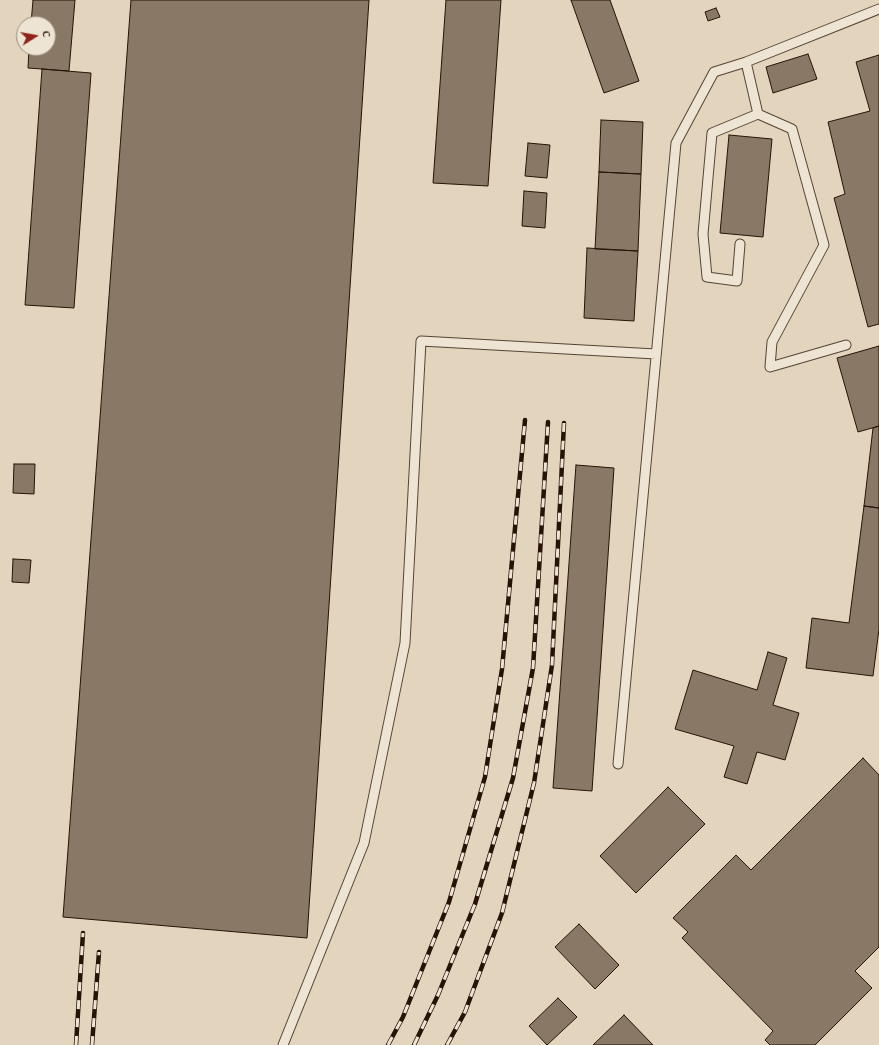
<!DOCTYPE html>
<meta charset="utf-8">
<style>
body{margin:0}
#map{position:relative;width:879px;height:1045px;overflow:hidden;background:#e3d5bd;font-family:"Gentium Book Plus",serif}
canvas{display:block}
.north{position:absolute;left:16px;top:16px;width:40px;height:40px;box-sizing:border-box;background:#ede4d4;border:1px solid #9d9081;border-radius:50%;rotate:79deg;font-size:11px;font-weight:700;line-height:16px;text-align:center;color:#261305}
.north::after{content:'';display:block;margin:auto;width:14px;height:18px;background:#8f2418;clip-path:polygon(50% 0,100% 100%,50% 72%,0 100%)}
</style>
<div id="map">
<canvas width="879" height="1045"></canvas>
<div class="north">С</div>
</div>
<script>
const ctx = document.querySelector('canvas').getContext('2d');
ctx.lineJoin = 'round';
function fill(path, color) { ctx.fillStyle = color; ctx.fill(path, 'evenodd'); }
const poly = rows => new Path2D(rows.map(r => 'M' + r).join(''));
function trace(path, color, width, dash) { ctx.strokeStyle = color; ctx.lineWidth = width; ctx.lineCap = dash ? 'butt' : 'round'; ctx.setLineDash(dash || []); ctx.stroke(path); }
const building = poly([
 [33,0,75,0,69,71,28,68,29,48,48,48,48,24,31,24,33,0],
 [131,0,369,0,307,938,63,917,131,0],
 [446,0,501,0,488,186,433,183,446,0],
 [571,0,610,0,639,81,604,93,571,0],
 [716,8,720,17,708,21,705,12,716,8],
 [808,54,817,79,773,93,766,67,808,54],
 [879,55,879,324,868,327,834,198,845,194,828,122,870,111,856,62,879,55],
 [42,69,91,73,74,308,25,305,42,69],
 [601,120,643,122,641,174,599,172,601,120],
 [729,135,772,139,763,237,720,233,729,135],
 [528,143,550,145,547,178,525,176,528,143],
 [599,172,641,174,638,251,595,249,599,172],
 [524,191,547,193,545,228,522,226,524,191],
 [587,248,638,251,634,321,584,318,587,248],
 [879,346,879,426,858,432,837,358,879,346],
 [879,426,879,508,864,506,873,428,879,426],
 [14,464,35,464,34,494,13,493,14,464],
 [576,465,614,468,592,791,553,788,576,465],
 [864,506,879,508,879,629,873,676,806,668,812,618,849,623,864,506],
 [13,559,31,560,29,583,12,582,13,559],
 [768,652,787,658,773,705,799,713,785,760,757,752,747,784,724,777,734,746,675,729,693,670,757,690,768,652],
 [863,758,879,775,879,947,855,971,872,988,815,1045,770,1045,765,1040,773,1031,682,938,688,932,673,918,736,855,751,870,863,758],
 [668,787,705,824,636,893,600,856,668,787],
 [579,924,619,965,595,989,555,947,579,924],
 [558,998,577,1017,547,1045,529,1026,558,998],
 [624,1015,653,1045,593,1045,624,1015]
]);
const service = poly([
 [746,62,758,114,792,129,824,245,772,342,770,367,846,345],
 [740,244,737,281,707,277,703,234,712,133,758,114],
 [618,764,676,143,714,72,746,62,879,9],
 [283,1045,364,843,405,643,421,341,656,354]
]);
const rail = poly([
 [76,1045,83,933],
 [92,1045,99,952],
 [388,1045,403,1017,449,902,485,777,502,669,525,420],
 [414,1045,438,995,475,904,513,778,533,668,548,422],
 [447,1045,465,1012,502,913,534,783,552,665,564,423]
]);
fill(building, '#887865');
trace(building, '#261305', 1);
trace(service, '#543', 11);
trace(service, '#ede4d4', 9);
trace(rail, '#261305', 4.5);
trace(rail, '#ede4d4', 3, [9]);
</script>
